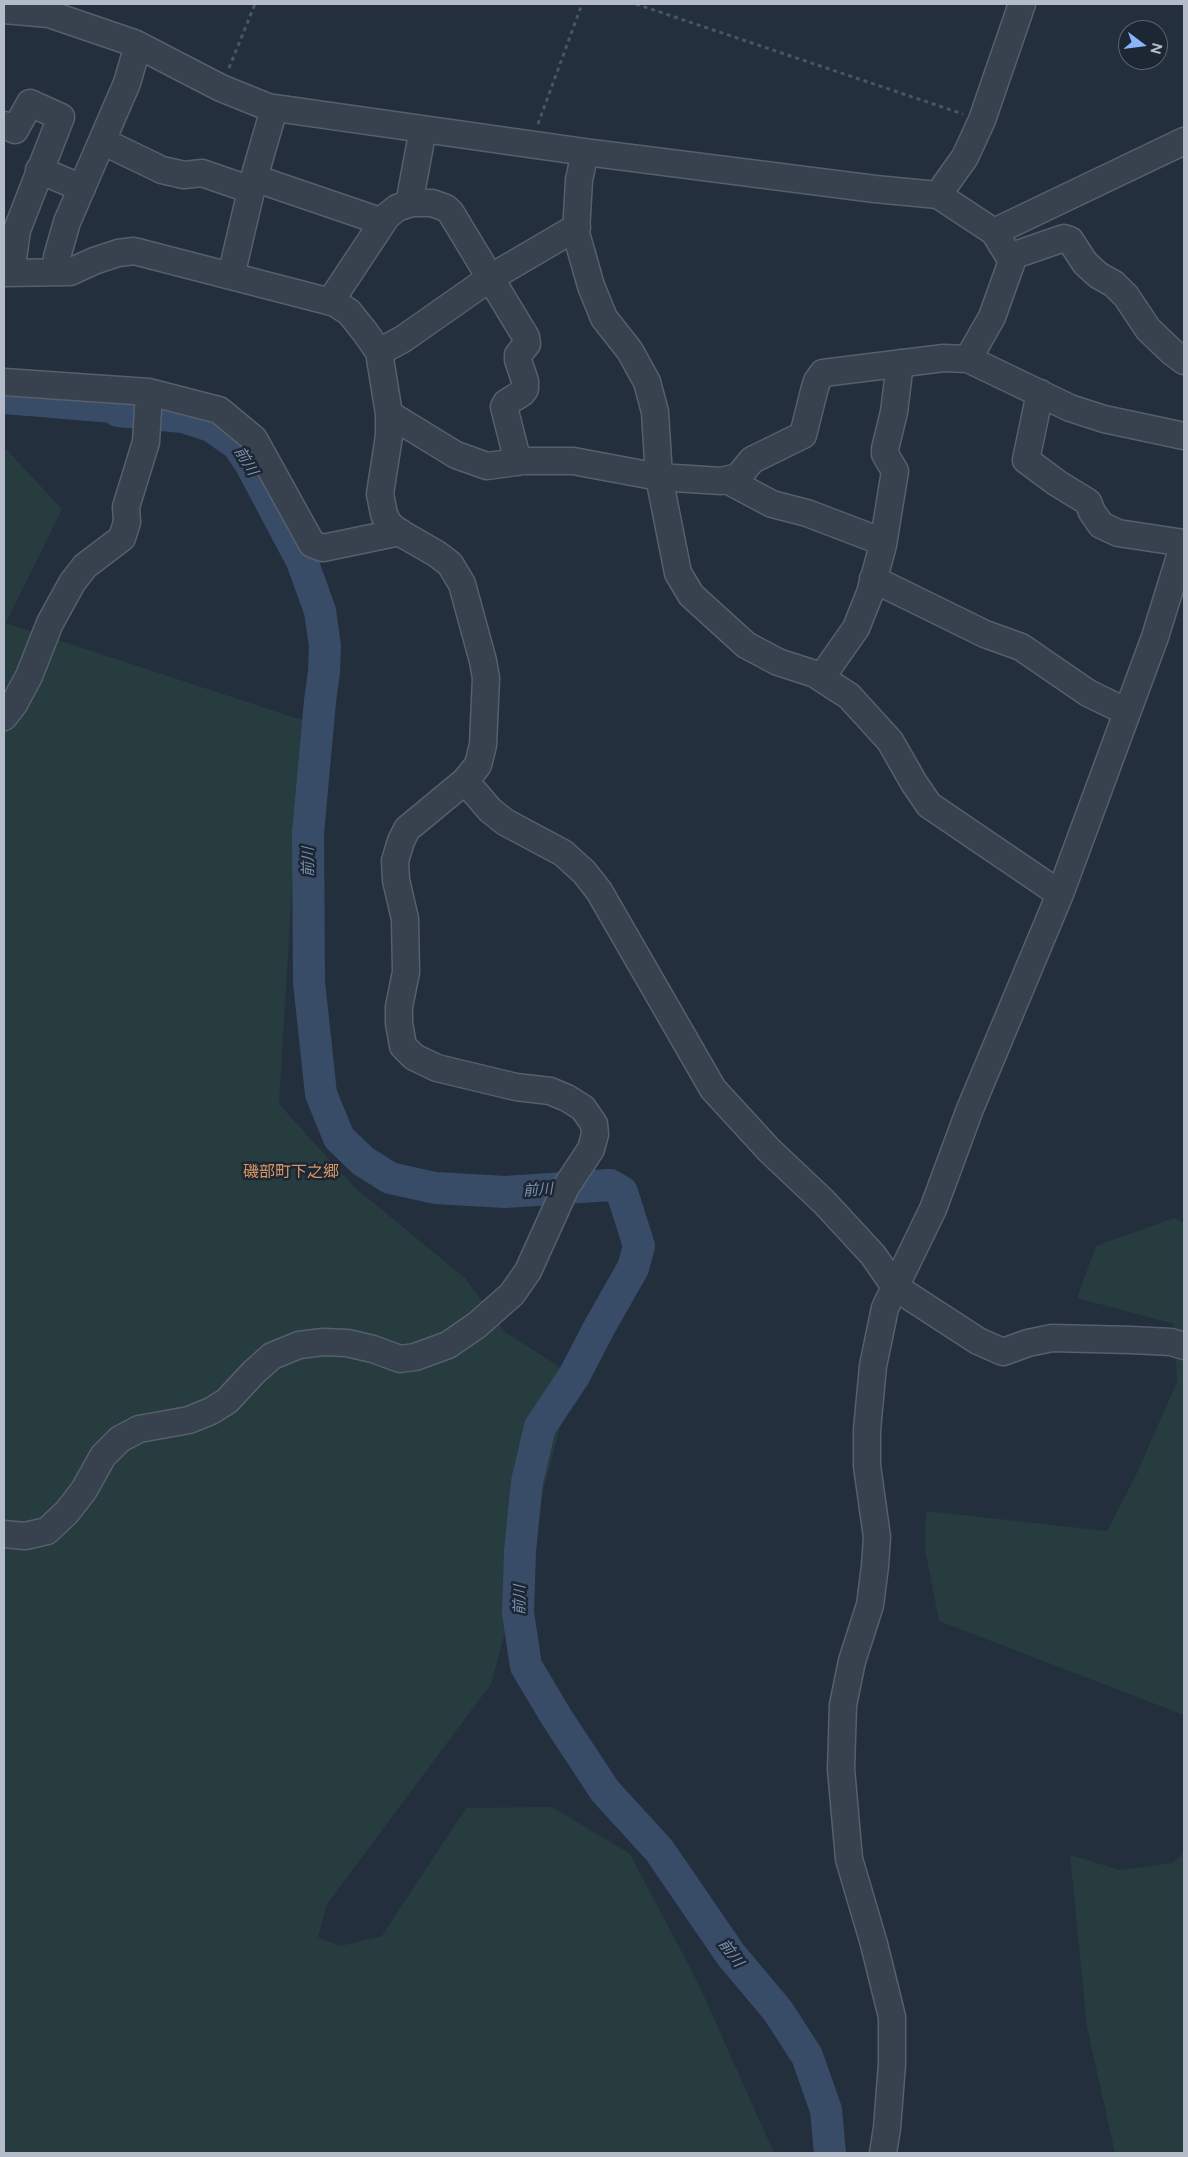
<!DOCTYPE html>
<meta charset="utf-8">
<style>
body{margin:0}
#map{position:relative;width:1188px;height:2157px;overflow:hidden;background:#242f3e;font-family:"Public Sans",sans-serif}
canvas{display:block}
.frame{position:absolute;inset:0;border:5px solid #b4bcc9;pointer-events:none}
.north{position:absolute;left:1118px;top:20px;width:50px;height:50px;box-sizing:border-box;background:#1d2633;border:1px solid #59626f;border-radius:50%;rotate:105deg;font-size:14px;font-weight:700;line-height:20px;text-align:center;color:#b4bcc9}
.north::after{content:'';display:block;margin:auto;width:18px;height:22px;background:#8ab4f8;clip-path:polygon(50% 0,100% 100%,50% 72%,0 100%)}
</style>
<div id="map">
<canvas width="1188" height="2157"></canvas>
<div class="frame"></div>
<div class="north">N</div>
</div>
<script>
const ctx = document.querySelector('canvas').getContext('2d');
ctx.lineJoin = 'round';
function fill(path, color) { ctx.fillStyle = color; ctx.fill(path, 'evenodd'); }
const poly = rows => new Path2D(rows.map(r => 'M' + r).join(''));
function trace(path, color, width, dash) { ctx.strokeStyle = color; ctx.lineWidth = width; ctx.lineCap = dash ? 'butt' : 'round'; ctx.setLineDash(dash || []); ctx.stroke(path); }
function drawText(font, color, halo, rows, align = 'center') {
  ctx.font = font + ' "Public Sans","Noto Sans JP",sans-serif'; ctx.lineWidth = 5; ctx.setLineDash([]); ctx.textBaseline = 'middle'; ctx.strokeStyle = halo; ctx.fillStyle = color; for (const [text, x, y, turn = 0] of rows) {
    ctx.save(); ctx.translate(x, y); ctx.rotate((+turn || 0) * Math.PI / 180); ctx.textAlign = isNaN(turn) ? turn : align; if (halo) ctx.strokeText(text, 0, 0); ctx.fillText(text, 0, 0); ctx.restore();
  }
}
const green = poly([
 [6,449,62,509,6,623,302,720,279,1104,354,1187,465,1278,505,1332,574,1376,491,1684,327,1904,318,1937,340,1946,382,1936,466,1808,552,1807,630,1854,699,1985,774,2153,4,2153,4,451],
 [1174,1218,1184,1223,1184,1715,939,1621,925,1549,926,1511,1107,1531,1136,1475,1177,1382,1174,1324,1077,1298,1096,1246],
 [1184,1852,1184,2153,1115,2153,1087,2027,1070,1855,1120,1870,1173,1863]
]);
const water = poly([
 [4,391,136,399,135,425,4,414]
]);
const river = poly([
 [118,411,183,417,211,426,237,444,250,463,302,561,320,611,325,646,324,672,320,701,308,833,309,982,321,1094,339,1138,363,1161,390,1178,435,1188,505,1192,610,1185,622,1192,639,1246,633,1268,600,1326,574,1376,540,1427,527,1482,520,1551,518,1613,526,1666,557,1718,605,1791,659,1850,731,1955,778,2011,807,2056,826,2110,830,2153]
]);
const path = poly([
 [636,4,963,114],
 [229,68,255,4],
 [538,124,582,4]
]);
const minor = poly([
 [4,10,49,14,134,43,221,88,268,107,585,152,875,189,938,195,994,232,1012,261,992,317,968,359],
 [4,125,15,130,30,103,61,117,17,230,11,273],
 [102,141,162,170,184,175,202,173,251,190],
 [585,152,579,180,576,233,591,286,604,318,630,351,647,382,655,412,659,477,678,573,691,595,746,645,778,662,815,674,849,696,890,741,914,783,929,805,1060,894],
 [39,170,82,188],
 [254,178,383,222],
 [938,195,965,157,982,120,1022,4],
 [409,204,423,129],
 [994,232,1184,141],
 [1009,257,1064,238,1070,240,1085,263,1098,275,1114,284,1126,296,1148,329,1172,352,1184,361],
 [59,272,57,257,67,222,127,83,138,45],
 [4,273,70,272,94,261,118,253,134,251,335,303,349,312,365,332,379,352,389,414,389,436,380,494,384,514,388,523,397,531,437,554,450,564,462,584,483,661,486,678,483,745,478,765,465,781,407,829,401,841,395,861,396,880,405,919,406,972,399,1007,399,1023,403,1046,414,1057,437,1068,516,1087,550,1091,567,1098,583,1108,594,1124,595,1134,591,1149,566,1187,528,1271,512,1294,477,1325,448,1345,415,1357,400,1359,373,1349,347,1343,323,1342,299,1345,272,1356,254,1372,227,1401,211,1411,189,1420,139,1429,120,1439,103,1456,84,1490,67,1512,47,1531,25,1536,4,1534],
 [231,276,254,178,274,109],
 [330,302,387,216,397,208,411,203,432,203,446,208,451,213,526,337,527,344,518,355,518,360,525,381,525,389,522,393,506,403,504,407,518,462],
 [379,352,403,339,490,278,577,227],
 [4,382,149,392,219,410,254,439,312,544,323,548,400,532],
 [1040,393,1026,460,1057,483,1088,502,1092,512,1101,525,1118,533,1184,543],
 [389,414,456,455,487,466,524,461,573,461,659,477,721,481,738,477,752,460,803,435,814,391,817,381,823,373,944,358,968,359,1070,408,1104,419,1184,436],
 [727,480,772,504,807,513,883,542],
 [873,579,985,634,1021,647,1088,693,1127,712],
 [821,678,856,628,870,593,883,545,895,471,885,454,885,449,894,412,900,363],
 [4,717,14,704,29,676,50,623,72,583,85,566,122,538,127,522,126,507,146,442,149,392],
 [465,781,490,810,505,822,563,853,584,872,599,891,713,1089,769,1150,824,1202,873,1255,895,1287,978,1341,1003,1352,1028,1343,1052,1338,1131,1340,1171,1342,1184,1346],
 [883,2153,887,2128,892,2064,892,2017,874,1944,849,1859,841,1769,843,1705,852,1661,870,1605,875,1566,877,1537,867,1466,867,1430,873,1366,885,1308,933,1209,970,1109,1060,894,1155,637,1184,543]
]);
const waterNames = [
 ["前川",246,461,59],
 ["前川",308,862,-90],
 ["前川",538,1190,-4],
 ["前川",520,1600,-89],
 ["前川",731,1953,53]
];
const quarterNames = [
 ["磯部町下之郷",291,1172]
];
fill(green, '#263c3f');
fill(water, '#394c67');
trace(river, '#394c67', 32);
trace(minor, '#565f6c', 29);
trace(path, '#44595c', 3, [4, 4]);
trace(minor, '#38414e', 26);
drawText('italic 15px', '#7c92b1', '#1d2633', waterNames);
drawText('16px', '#d59563', '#1d2633', quarterNames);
</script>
